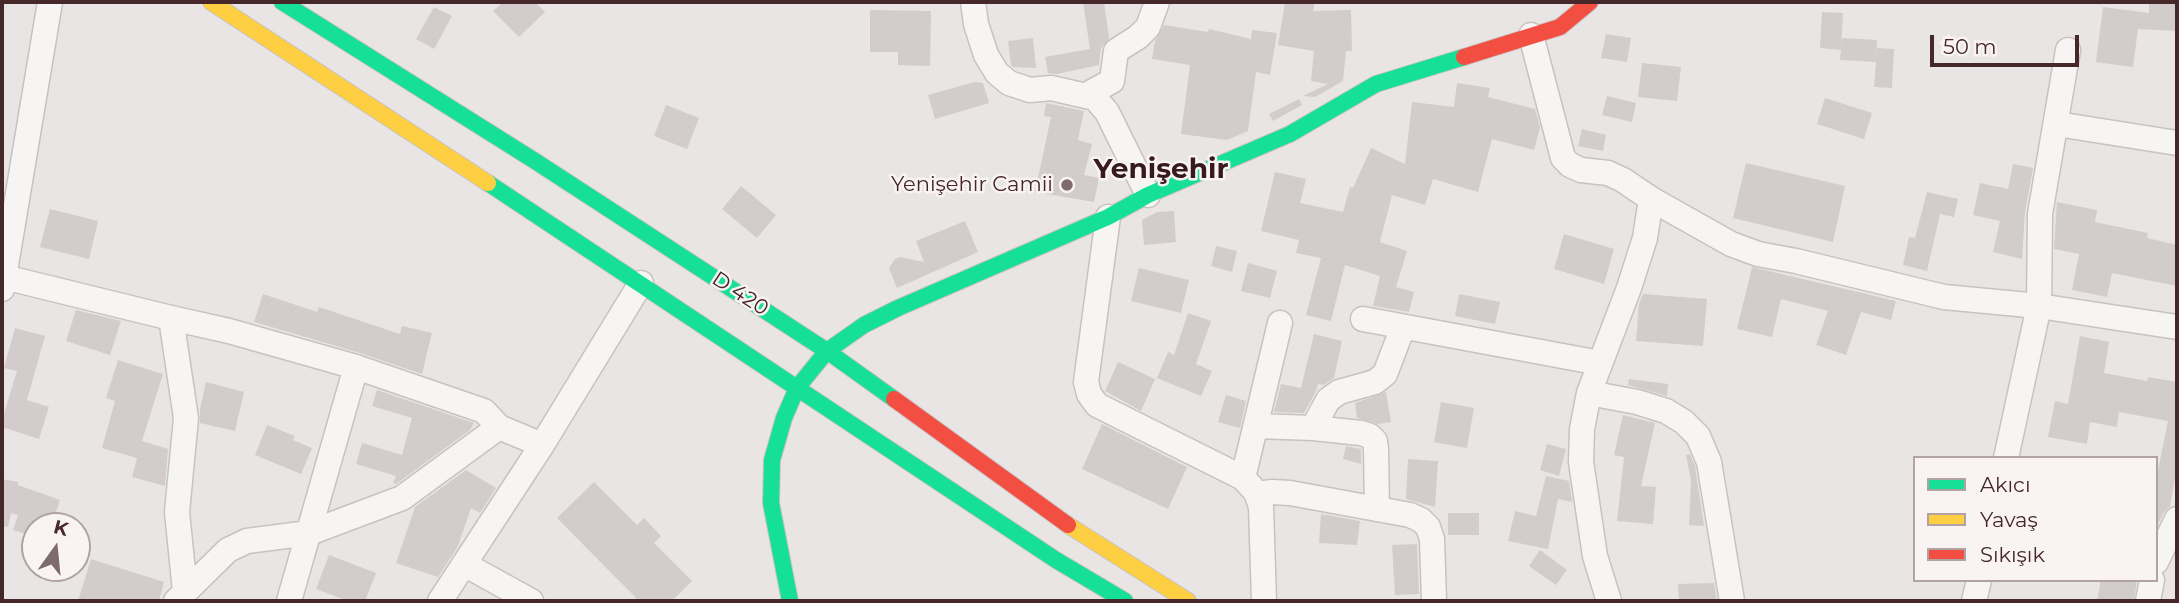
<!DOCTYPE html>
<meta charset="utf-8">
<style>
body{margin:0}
#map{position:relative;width:2179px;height:603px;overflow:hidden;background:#eae5e5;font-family:Montserrat,sans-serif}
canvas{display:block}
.frame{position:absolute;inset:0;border:4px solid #46282b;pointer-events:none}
.legend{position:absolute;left:1913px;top:456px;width:245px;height:126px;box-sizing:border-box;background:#f9f3f4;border:2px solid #b1a2a4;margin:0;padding:9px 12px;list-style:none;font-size:21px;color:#46282b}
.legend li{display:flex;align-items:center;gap:14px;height:35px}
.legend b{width:35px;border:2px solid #b1a2a4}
.north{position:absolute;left:21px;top:512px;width:70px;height:70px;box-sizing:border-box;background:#f9f3f4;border:2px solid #b1a2a4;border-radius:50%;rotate:15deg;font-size:19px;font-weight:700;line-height:28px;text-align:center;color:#46282b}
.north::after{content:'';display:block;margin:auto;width:24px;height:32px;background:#7f6a6c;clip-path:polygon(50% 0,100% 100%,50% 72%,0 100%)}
.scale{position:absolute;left:1930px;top:35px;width:149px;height:32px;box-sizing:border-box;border:4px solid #46282b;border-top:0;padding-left:9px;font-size:21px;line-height:24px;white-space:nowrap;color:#46282b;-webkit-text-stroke:5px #f9f3f4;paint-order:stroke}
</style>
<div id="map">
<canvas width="2179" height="603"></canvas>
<div class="frame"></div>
<ul class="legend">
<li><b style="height:9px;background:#16e098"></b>Akıcı</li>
<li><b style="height:9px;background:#ffcf43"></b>Yavaş</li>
<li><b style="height:9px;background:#f24e42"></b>Sıkışık</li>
</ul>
<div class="north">K</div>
<div class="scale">50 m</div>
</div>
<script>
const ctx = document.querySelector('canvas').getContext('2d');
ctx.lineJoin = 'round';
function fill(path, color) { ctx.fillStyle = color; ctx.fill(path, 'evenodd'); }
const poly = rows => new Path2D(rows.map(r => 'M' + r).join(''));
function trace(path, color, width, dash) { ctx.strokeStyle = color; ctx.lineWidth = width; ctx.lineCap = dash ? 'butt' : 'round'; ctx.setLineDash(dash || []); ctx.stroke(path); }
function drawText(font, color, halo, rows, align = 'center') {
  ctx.font = font + ' Montserrat,sans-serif'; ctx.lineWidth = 5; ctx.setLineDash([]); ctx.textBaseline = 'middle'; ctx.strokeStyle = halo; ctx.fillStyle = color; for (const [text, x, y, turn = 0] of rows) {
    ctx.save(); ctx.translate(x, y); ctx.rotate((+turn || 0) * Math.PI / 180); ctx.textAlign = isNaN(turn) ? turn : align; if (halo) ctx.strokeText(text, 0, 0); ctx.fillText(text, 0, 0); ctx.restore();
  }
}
const building = poly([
 [503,2,535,2,545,12,519,37,493,11],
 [1083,2,1104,2,1109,38,1101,48,1099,65,1057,74,1048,73,1045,57,1090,49],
 [1285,2,1315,2,1313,11,1351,10,1352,51,1346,51,1343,81,1315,97,1303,96,1328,84,1311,81,1314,51,1278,45],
 [2149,2,2177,2,2177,31,2138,29,2133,67,2096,62,2103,7,2149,13],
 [434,7,452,16,434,49,416,39],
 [870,10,931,11,930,66,898,65,898,52,870,52],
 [1822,12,1843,13,1841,50,1820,48],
 [1164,25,1208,32,1209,29,1251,39,1252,30,1277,33,1270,75,1256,72,1248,131,1227,140,1181,134,1190,65,1152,59,1155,41],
 [1606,34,1631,38,1627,62,1601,58],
 [1033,38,1036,68,1013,67,1011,65,1008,41],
 [1842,38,1877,40,1876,57,1877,48,1894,49,1892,88,1874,87,1876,62,1840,60],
 [1642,63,1681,67,1677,101,1638,97],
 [975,82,983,83,989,103,935,119,928,95],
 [1457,83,1490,88,1488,97,1535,109,1540,127,1534,150,1492,139,1478,192,1433,179,1425,205,1392,195,1380,242,1407,251,1396,287,1414,292,1409,312,1373,306,1380,276,1345,265,1331,321,1306,315,1321,258,1296,253,1299,240,1261,231,1275,172,1306,179,1300,203,1343,212,1350,187,1353,188,1371,148,1405,164,1412,102,1454,107],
 [1607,96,1636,103,1632,122,1602,115],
 [1825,98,1872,113,1864,139,1817,124],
 [1299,99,1302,105,1273,121,1269,114],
 [1046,103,1084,111,1078,140,1092,144,1084,175,1099,178,1094,202,1035,192,1051,117,1044,116],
 [666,105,699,118,687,149,654,136],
 [1582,129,1606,135,1603,151,1578,146],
 [1746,163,1845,186,1833,242,1733,218],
 [2013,164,2033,168,2025,212,2022,259,1993,252,2000,221,1973,215,1980,183,2008,189],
 [741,186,776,215,757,238,722,209],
 [1927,192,1958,199,1954,217,1940,214,1927,271,1903,265,1909,237,1915,238],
 [2057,202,2097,210,2095,222,2148,233,2147,238,2177,245,2177,286,2112,273,2107,297,2072,290,2079,254,2054,249],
 [50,209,98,221,89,259,40,247],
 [1174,211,1176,242,1144,245,1142,220,1157,212],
 [965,221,978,252,897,288,889,268,895,259,900,257,924,262,916,241],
 [1564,234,1614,249,1604,284,1554,269],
 [1216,246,1237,251,1232,272,1211,266],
 [1248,263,1277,271,1270,298,1241,291],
 [1752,267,1896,301,1891,320,1861,312,1846,355,1816,345,1828,311,1781,299,1772,337,1737,329],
 [1139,268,1189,280,1181,313,1131,301],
 [263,294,317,312,319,307,400,334,402,326,432,333,422,374,360,353,254,322],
 [1459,294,1500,302,1495,324,1455,316],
 [1643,294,1707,299,1703,346,1636,341,1639,304],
 [76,310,121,321,110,355,66,341],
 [1188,313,1211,321,1196,364,1212,371,1201,396,1157,378,1168,352,1174,355],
 [15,328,45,336,27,400,49,407,39,439,2,427,2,420,17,371,4,368],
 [1314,334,1342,341,1334,378,1324,385,1318,384,1316,391,1304,413,1274,412,1281,384,1301,388],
 [2080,336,2109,342,2104,373,2147,381,2148,377,2177,382,2177,467,2170,506,2164,512,2156,528,2156,480,2168,421,2119,412,2117,427,2090,422,2087,444,2048,437,2055,401,2068,404],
 [118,360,163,374,142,441,168,449,165,486,132,477,137,458,102,448,115,401,106,398],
 [1118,362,1155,379,1141,411,1105,391],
 [1629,379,1668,384,1667,396,1628,385],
 [206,382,244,392,235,431,200,423,200,409],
 [377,390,474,423,470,430,396,484,393,483,396,476,356,464,362,443,402,455,412,418,372,406],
 [1386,392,1391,422,1378,424,1357,418,1355,403],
 [1226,395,1246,401,1240,428,1218,422],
 [1441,402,1474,408,1467,448,1434,442],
 [1623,415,1655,423,1641,486,1656,487,1653,524,1617,521,1624,457,1614,455],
 [1102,424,1187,467,1168,509,1082,469],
 [267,425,295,436,293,440,312,448,301,474,255,455],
 [1547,444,1566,449,1559,476,1540,470],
 [1346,446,1361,449,1361,464,1343,459],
 [1690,454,1695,466,1704,526,1689,525,1691,480,1686,455],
 [1408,459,1438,461,1435,507,1406,499],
 [466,470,496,488,480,513,471,508,458,546,438,577,396,563,415,507],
 [1546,476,1569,481,1572,502,1558,499,1548,549,1508,541,1515,511,1536,516],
 [2,479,18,482,18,485,60,500,51,526,35,526,35,537,13,530,18,515,11,513,8,527,2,526],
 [594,482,637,525,644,518,661,536,654,543,692,581,672,601,639,601,557,518],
 [1448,513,1479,513,1479,535,1448,535],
 [1321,514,1360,521,1357,545,1319,543],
 [1417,544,1419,594,1395,595,1392,545],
 [1540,550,1567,570,1556,585,1529,566],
 [329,555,376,573,365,601,348,601,316,589],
 [91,559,164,582,159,601,78,601],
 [2101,580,2137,580,2134,601,2097,601],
 [1714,583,1717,601,1679,601,1678,584]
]);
const street = poly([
 [973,2,976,24,986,55,997,73,1009,83,1030,90,1051,88,1095,98,1107,112,1148,195],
 [1531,35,1563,158,1570,165,1581,170,1608,173,1623,180,1651,199,1731,244,1758,254,1796,261,1944,297,2039,306,2177,327],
 [1086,95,1112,81,1116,51,1138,37,1148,27,1157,2],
 [2057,124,2177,143],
 [1108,217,1086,382,1089,394,1097,405,1243,478,1256,492,1261,507,1264,601],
 [4,277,171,318,229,331,356,367,484,411,499,427,542,445],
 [2,289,50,2],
 [171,318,186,418,177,512,185,591],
 [1363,319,1600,363],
 [1589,393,1637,402,1666,411,1684,422,1698,436,1709,462,1732,601],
 [1256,426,1313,428,1361,433,1370,436,1375,441,1376,449,1377,509],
 [1313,428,1328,400,1339,392,1375,382,1385,374,1403,327],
 [2006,458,2039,306,2040,214,2068,50],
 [1243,478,1280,323],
 [1257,494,1272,492,1290,493,1410,515,1421,520,1428,527,1432,539,1434,601],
 [2156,562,2177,519],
 [464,564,531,601],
 [176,601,228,550,247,541,309,533,402,498,499,427],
 [289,601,356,367],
 [440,601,542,445,641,283],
 [1609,601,1595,556,1581,462,1582,429,1589,393,1629,288,1645,238,1651,199],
 [1974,601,1979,580],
 [2148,601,2152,580]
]);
const fast = poly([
 [282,2,535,161,827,351,894,399],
 [488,183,1056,560,1125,601],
 [790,601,771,503,772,460,784,418,797,388,827,351,864,325,898,308,1108,217,1148,195,1290,134,1376,84,1464,57]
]);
const slow = poly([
 [211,2,488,183],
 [1068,525,1188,601]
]);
const jam = poly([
 [1464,57,1560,27,1590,2],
 [894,399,1068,525]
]);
const markers = [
 [1067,185,7,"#7f6a6c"]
];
const poiNames = [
 ["Yenişehir Camii",1053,185]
];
const streetNames = [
 ["D 420",740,294,33]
];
const districtNames = [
 ["Yenişehir",1161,170]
];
fill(building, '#d2cccc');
trace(street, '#c8c2c2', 27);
trace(fast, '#c8c2c2', 18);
trace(slow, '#c8c2c2', 18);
trace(jam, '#c8c2c2', 18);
trace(street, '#f7f4f4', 24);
trace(fast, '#16e098', 16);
trace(slow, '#ffcf43', 16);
trace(jam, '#f24e42', 16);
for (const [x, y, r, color] of markers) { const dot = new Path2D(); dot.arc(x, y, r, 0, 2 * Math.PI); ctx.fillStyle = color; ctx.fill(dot); trace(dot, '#f9f3f4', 2.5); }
drawText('21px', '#46282b', '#f9f3f4', poiNames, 'right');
drawText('21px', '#46282b', '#f9f3f4', streetNames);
drawText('bold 28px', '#371a1c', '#f9f3f4', districtNames);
</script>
